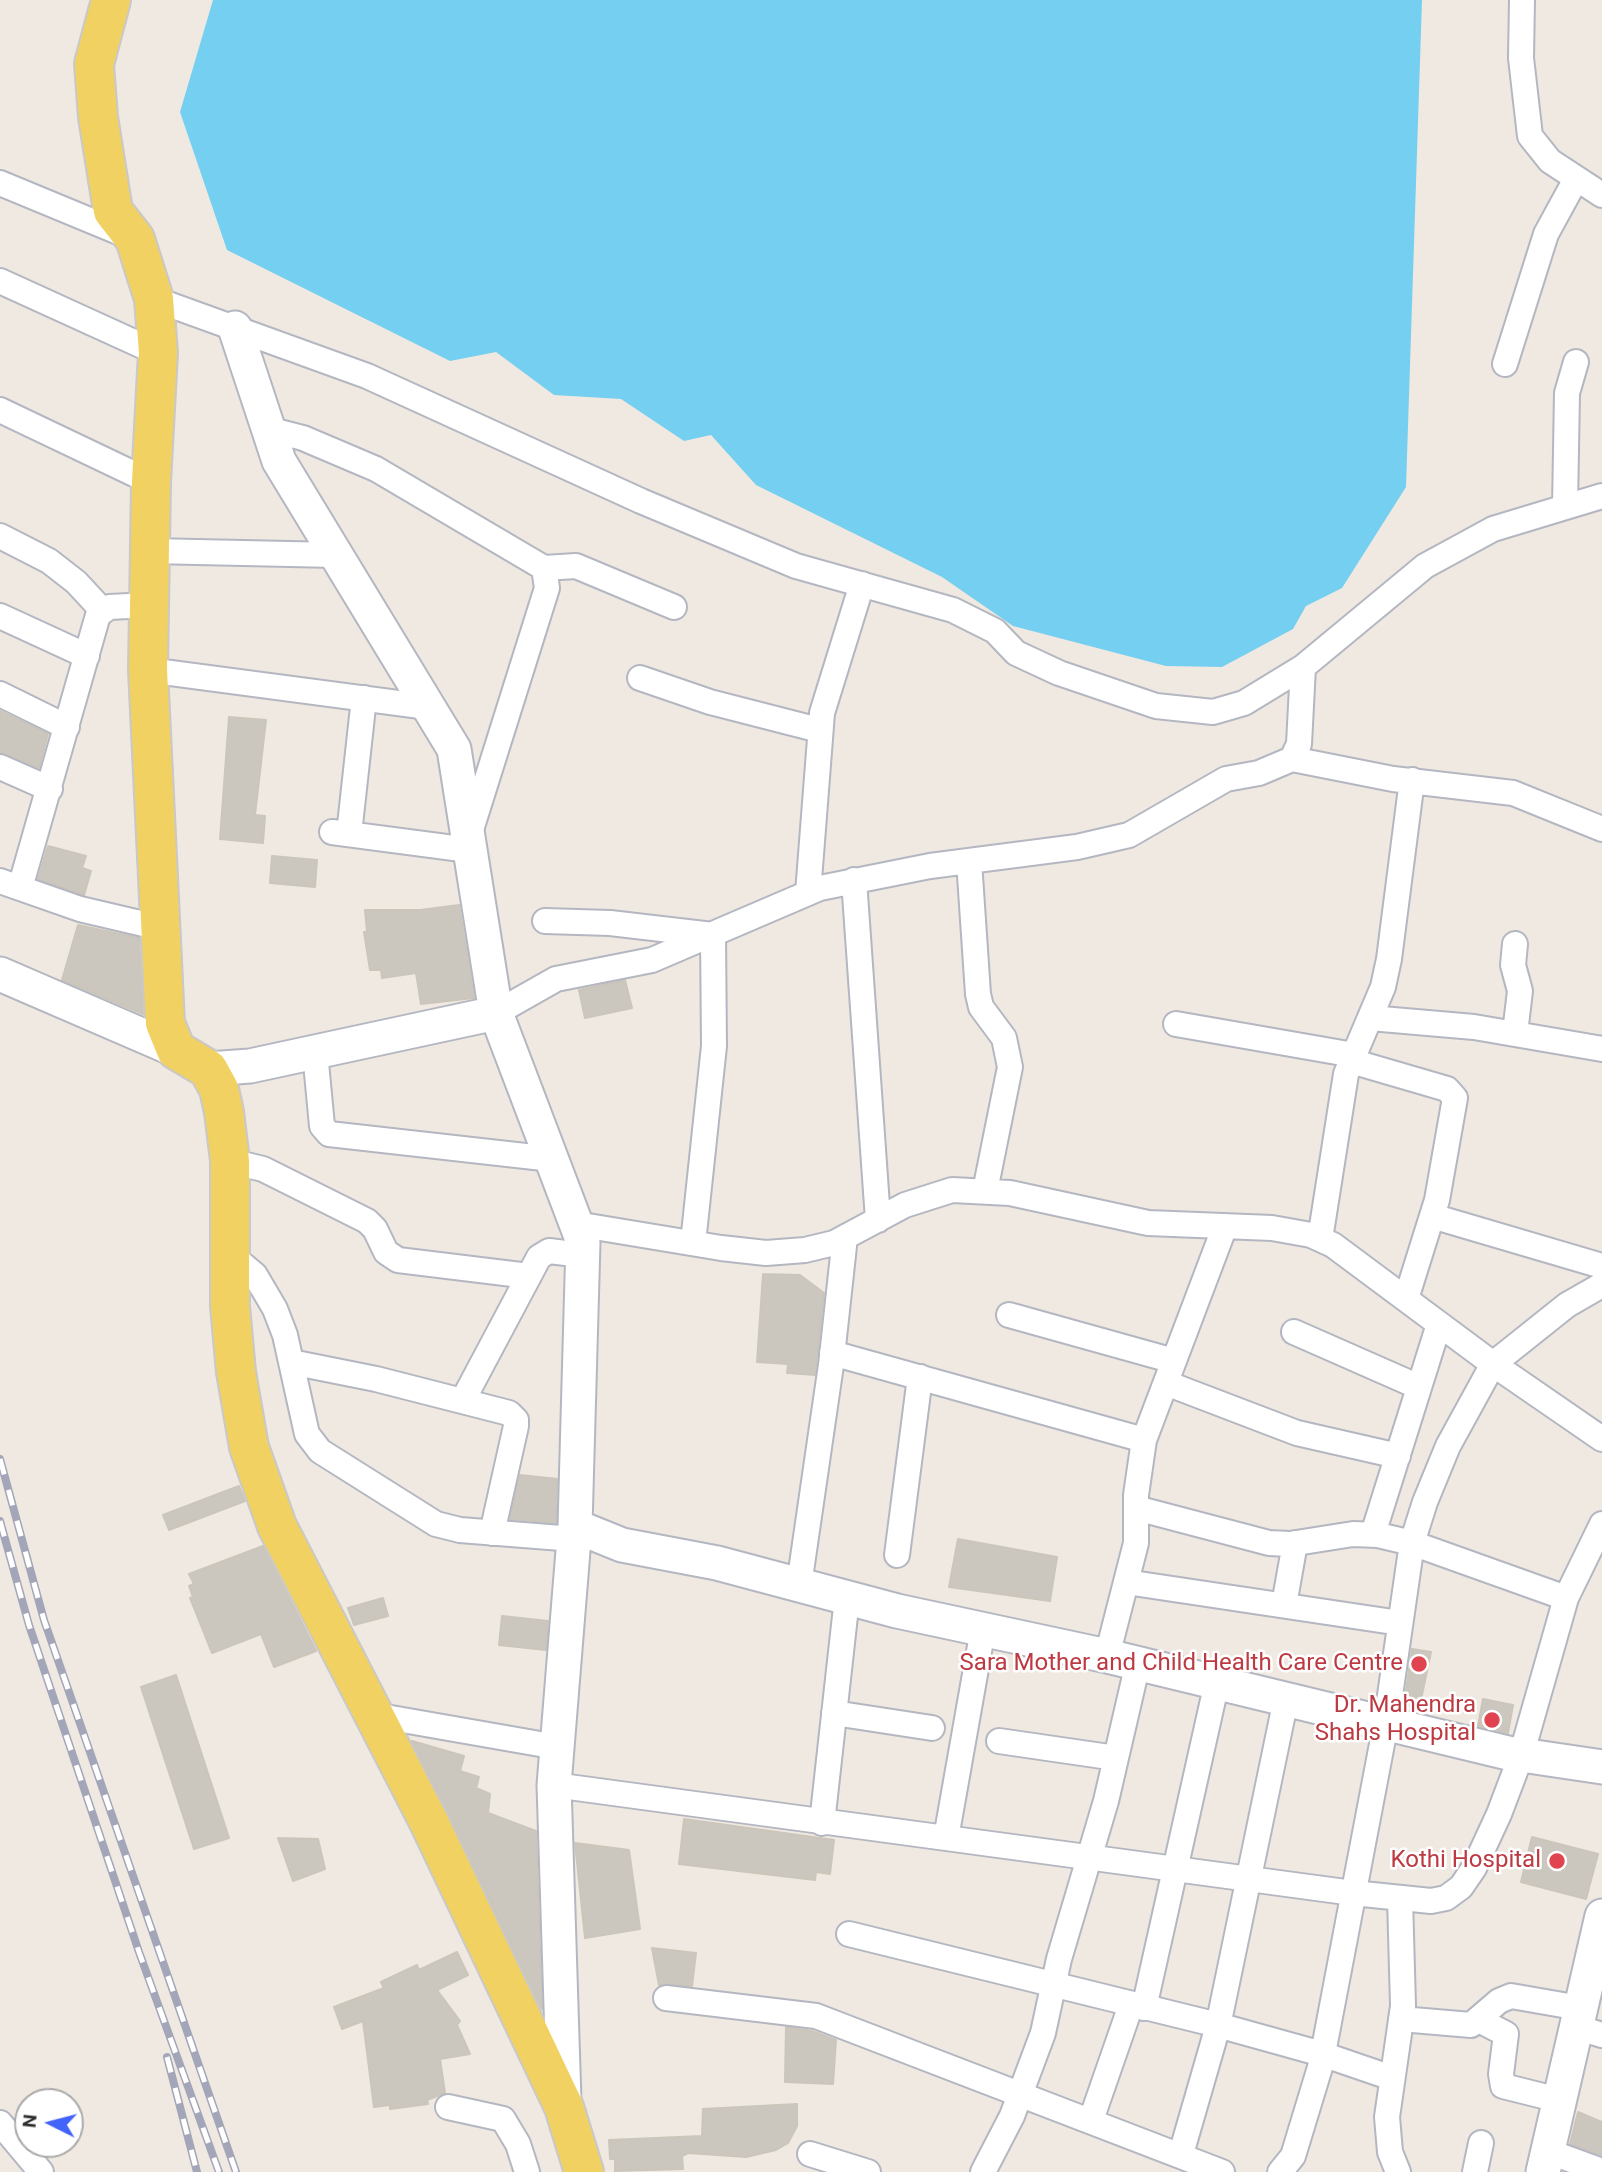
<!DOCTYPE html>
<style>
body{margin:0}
#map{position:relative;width:1602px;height:2172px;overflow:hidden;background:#efe9e1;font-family:Roboto,sans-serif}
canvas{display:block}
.north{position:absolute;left:14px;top:2088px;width:70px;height:70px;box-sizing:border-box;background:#fff;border:2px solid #ababab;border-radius:50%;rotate:276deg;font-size:19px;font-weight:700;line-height:28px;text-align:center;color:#2e2e2e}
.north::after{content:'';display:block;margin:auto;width:24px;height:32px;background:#4264fb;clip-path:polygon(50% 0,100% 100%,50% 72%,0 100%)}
</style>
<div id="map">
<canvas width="1602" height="2172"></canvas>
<div class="north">N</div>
</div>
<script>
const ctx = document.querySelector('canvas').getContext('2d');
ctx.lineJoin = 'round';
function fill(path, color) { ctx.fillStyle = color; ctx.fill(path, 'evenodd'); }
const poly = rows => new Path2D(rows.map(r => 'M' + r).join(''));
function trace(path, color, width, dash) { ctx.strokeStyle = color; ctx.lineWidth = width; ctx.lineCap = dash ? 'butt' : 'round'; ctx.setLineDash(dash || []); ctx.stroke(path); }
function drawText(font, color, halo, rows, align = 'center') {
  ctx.font = font + ' Roboto,sans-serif'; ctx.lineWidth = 5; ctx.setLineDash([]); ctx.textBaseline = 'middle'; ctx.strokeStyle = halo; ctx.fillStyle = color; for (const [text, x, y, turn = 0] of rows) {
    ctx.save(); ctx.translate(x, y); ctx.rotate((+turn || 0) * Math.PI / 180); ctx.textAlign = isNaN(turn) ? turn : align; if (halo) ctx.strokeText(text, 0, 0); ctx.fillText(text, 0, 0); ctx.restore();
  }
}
const water = poly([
 [213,0,1422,0,1406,487,1342,588,1306,606,1293,629,1222,667,1166,666,1013,626,942,577,756,485,711,435,684,441,621,399,554,395,496,352,450,361,227,250,180,112]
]);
const building = poly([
 [0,711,48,734,39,768,0,752,0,711],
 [229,717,266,720,255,815,265,816,263,843,220,839,229,717],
 [48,846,86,856,82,868,91,871,84,895,38,879,48,846],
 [272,856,317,860,315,887,270,883,272,856],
 [459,905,474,998,421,1004,416,973,382,978,381,970,370,970,364,932,367,932,365,910,420,910,459,905],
 [78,925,139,938,143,1014,62,980,78,925],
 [625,980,632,1008,585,1018,579,990,625,980],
 [763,1274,800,1275,824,1293,815,1375,787,1373,788,1364,757,1362,763,1274],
 [520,1475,557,1479,556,1523,510,1519,520,1475],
 [239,1486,245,1501,169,1530,163,1515,239,1486],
 [958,1539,1057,1557,1050,1601,949,1587,958,1539],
 [263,1546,316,1651,274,1667,261,1634,212,1653,190,1598,193,1597,189,1586,194,1584,189,1574,263,1546],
 [383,1598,388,1616,354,1625,348,1608,383,1598],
 [502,1616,548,1621,546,1650,499,1645,502,1616],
 [1412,1649,1431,1652,1419,1709,1404,1705,1412,1649],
 [176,1675,229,1838,194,1849,141,1687,176,1675],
 [1483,1699,1513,1705,1508,1733,1478,1726,1483,1699],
 [412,1741,464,1756,460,1771,479,1777,476,1788,490,1794,488,1813,536,1831,542,2009,412,1741],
 [684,1819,834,1840,830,1874,816,1872,815,1880,679,1864,684,1819],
 [1532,1837,1598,1854,1586,1899,1521,1882,1532,1837],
 [278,1838,318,1839,325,1869,293,1881,278,1838],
 [575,1843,629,1850,640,1929,585,1938,575,1843],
 [652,1948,696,1953,692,1986,659,1985,652,1948],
 [457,1952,468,1975,437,1990,460,2021,457,2025,470,2054,440,2059,445,2093,427,2100,428,2104,390,2109,390,2105,374,2107,363,2021,342,2029,334,2007,384,1988,381,1982,417,1965,419,1970,457,1952],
 [786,2027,812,2031,836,2040,833,2084,785,2082,786,2027],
 [797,2104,797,2126,788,2143,776,2150,746,2157,688,2153,682,2156,683,2169,615,2171,615,2159,610,2159,609,2140,702,2136,703,2109,797,2104],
 [1578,2112,1602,2122,1602,2155,1570,2144,1578,2112]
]);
const street = poly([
 [1522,0,1521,58,1530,136,1550,161,1602,195],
 [0,183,128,236],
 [0,281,158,353],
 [154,299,367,376,641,501,796,566,953,610,995,631,1016,653,1059,673,1156,706,1213,712,1244,703,1303,667,1425,566,1493,529,1602,496],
 [1505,364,1546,234,1576,179],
 [0,410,151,482],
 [268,429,303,438,376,469,544,568,547,588,470,833],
 [1565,507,1567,393,1576,362],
 [0,536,49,561,76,582,102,610],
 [150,551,336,555],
 [544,568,576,566,674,607],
 [0,616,87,656],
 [148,670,428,707],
 [640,678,710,702,819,730],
 [0,694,67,727],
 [1292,759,1393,779,1513,793,1602,829],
 [0,767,50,789],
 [332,832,469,850],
 [349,834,364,698],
 [969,861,978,994,981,1007,1004,1038,1010,1067,985,1191],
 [854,880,878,1220],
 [0,881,80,909,161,928],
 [20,888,98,615,109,607,149,605],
 [808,893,822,713,862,584],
 [545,921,610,923,713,935,714,1046,693,1243],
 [496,1013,556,979,652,960,820,888,930,866,1077,847,1129,835,1226,779,1259,773,1292,759,1299,744,1303,667],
 [1370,1018,1474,1027,1602,1049],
 [1176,1024,1354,1055],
 [1515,1033,1520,991,1513,965,1515,944],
 [315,1052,322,1126,329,1134,552,1159],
 [1351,1061,1447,1089,1455,1098,1437,1200,1406,1299],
 [230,1161,263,1169,367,1221,375,1229,386,1252,398,1260,529,1276],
 [1432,1216,1602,1266],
 [576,1224,721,1248,766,1253,805,1250,834,1243,905,1205,952,1190,1010,1193,1148,1223,1272,1228,1311,1235,1333,1245,1493,1364,1602,1439],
 [1320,1239,1346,1074,1383,987,1389,959,1412,780],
 [230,1254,255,1275,275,1309,285,1335,307,1434,320,1451,436,1524,460,1530,574,1539],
 [1009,1315,1174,1361],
 [1294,1332,1419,1387],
 [832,1353,1144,1440],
 [291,1362,376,1379,509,1413,516,1420,516,1426,492,1533],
 [1166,1383,1297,1433,1398,1456],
 [463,1400,539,1257,549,1251,582,1255],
 [1136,1508,1269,1543,1290,1544,1353,1534,1378,1535,1412,1543,1566,1598],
 [1373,1534,1439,1324],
 [897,1555,920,1377],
 [1126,1582,1400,1623],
 [799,1585,831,1365,845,1237],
 [1284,1605,1295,1543],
 [1107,1656,1136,1543,1136,1495,1144,1440,1225,1226],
 [834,1713,932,1728],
 [374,1715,557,1747],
 [999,1741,1116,1758],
 [554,1785,1353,1893,1431,1901,1446,1898,1461,1887,1474,1868,1499,1814,1521,1756,1566,1598,1602,1524],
 [822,1823,847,1598],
 [946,1838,983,1629],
 [849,1934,1214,2024,1322,2054,1392,2078],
 [666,1998,816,2016,1222,2172],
 [1144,2008,1217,1682],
 [1401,2019,1471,2025,1499,2001,1511,1996,1580,2008],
 [1479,2020,1506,2034,1501,2074,1503,2086,1559,2100],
 [1576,2027,1602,2035],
 [448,2107,503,2119,518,2144,527,2172],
 [1091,2120,1131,2005],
 [0,2123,41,2172],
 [1547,2151,1602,2171],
 [810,2154,868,2172],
 [1181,2154,1218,2026,1286,1699],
 [983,2172,1012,2116,1043,2033,1059,1959,1106,1801,1138,1663],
 [1280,2172,1293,2156,1321,2064,1386,1723,1412,1543,1425,1502,1448,1446,1493,1364,1567,1305,1602,1285],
 [1398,2172,1390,2152,1387,2117,1403,2006,1400,1898],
 [1475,2172,1481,2143]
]);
const secondary = poly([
 [235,328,279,461,454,749,496,1013,583,1242,575,1526,554,1785,564,2101],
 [0,974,176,1050],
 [208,1069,250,1066,496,1013],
 [575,1526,622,1545,717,1563,897,1611,1107,1656,1508,1753,1602,1767],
 [1543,2172,1602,1916]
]);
const primary = poly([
 [111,0,94,64,98,117,113,211,135,239,154,299,158,353,151,482,148,670,165,1023,176,1050,208,1069,219,1089,224,1112,230,1161,230,1306,236,1372,249,1447,277,1526,429,1822,564,2107,584,2172]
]);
const rail = poly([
 [0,1459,44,1620,236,2172],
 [0,1521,29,1625,139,1952,219,2172],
 [167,2057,197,2172]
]);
const markers = [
 [1419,1664,9,"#e0444e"],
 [1492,1720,9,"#e0444e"],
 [1557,1861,9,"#e0444e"]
];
const healthNames = [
 ["Sara Mother and Child Health Care Centre",1403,1664],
 ["Dr. Mahendra",1476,1706],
 ["Shahs Hospital",1476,1734],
 ["Kothi Hospital",1541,1861]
];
fill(water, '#75cff0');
fill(building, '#cbc7bf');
trace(building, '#cbc5ba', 2);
trace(street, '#b4b7c1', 28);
trace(secondary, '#b4b7c1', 37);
trace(primary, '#c9c9c9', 42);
trace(street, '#fff', 24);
trace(secondary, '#fff', 33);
trace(primary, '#f2d163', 38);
trace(rail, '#a3a6b8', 8);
trace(rail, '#fff', 5, [16]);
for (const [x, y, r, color] of markers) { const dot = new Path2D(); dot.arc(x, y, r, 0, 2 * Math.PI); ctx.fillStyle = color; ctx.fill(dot); trace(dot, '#fff', 2.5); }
drawText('24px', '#be3a42', '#fff', healthNames, 'right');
</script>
